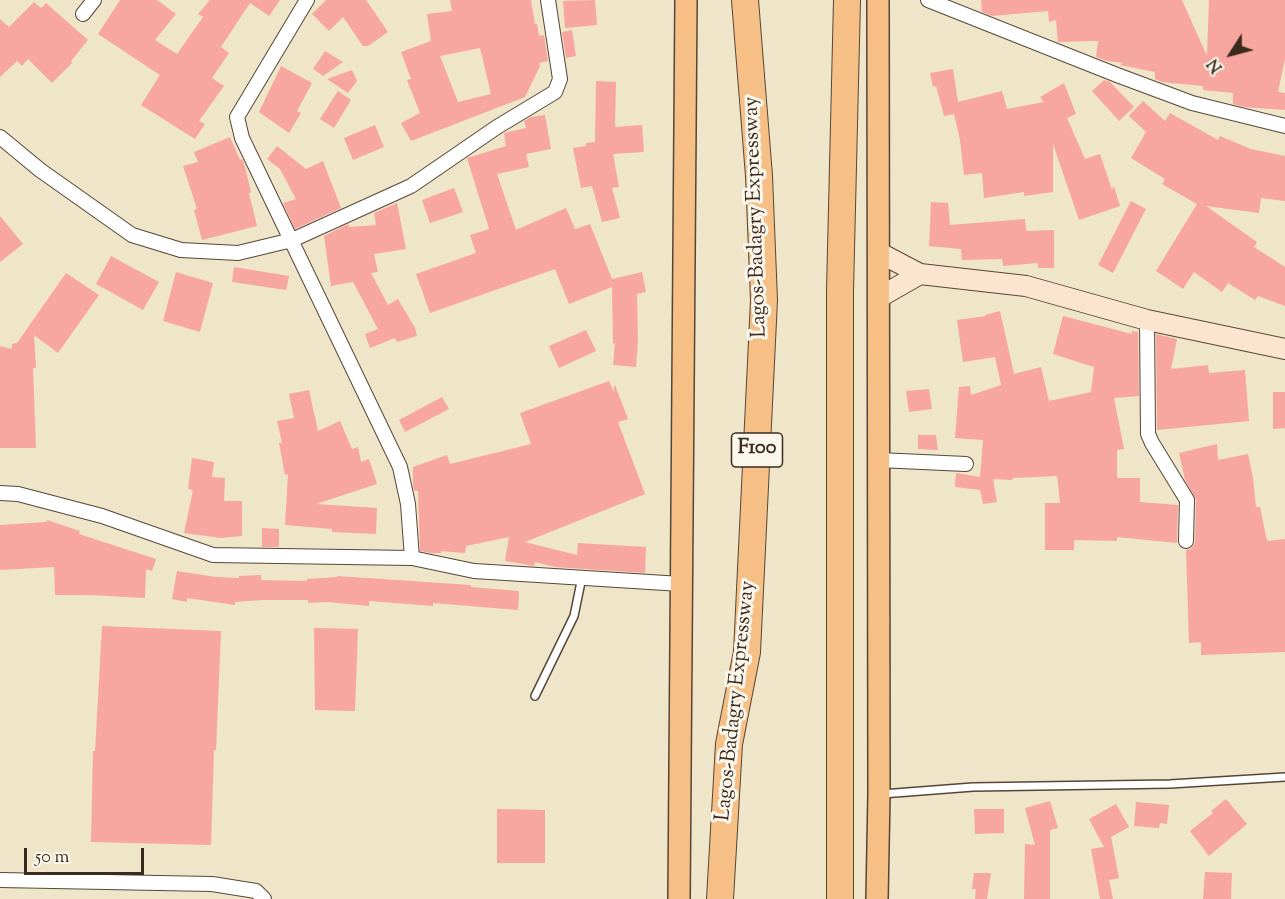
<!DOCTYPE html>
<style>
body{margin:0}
#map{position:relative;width:1285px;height:899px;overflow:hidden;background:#efe5c8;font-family:"Sorts Mill Goudy",serif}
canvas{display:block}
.north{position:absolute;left:1201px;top:24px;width:60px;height:60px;-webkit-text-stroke:4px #fbf7ec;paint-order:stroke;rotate:234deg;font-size:16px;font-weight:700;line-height:24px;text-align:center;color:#3b2a1e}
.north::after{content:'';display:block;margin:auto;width:21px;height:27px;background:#3b2a1e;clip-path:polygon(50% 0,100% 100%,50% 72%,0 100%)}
.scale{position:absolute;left:24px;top:848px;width:120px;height:27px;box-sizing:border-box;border:3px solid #3b2a1e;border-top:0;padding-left:8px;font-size:18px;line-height:21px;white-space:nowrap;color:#3b2a1e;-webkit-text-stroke:4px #fbf7ec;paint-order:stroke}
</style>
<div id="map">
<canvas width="1285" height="899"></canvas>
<div class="north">N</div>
<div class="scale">50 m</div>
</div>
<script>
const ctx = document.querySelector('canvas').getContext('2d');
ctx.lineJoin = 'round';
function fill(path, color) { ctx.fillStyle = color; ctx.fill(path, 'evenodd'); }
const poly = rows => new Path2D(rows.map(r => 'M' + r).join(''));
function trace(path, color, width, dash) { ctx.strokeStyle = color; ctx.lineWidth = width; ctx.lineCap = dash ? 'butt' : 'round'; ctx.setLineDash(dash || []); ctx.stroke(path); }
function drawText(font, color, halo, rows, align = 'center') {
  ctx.font = font + ' "Sorts Mill Goudy",serif'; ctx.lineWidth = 6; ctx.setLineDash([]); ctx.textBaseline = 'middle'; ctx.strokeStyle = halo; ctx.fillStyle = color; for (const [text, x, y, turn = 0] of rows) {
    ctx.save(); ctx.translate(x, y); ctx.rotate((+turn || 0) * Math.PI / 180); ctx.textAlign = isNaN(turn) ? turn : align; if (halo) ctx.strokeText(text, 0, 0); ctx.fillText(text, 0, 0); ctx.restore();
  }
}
const building = poly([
 [120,0,157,0,176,14,155,40,177,54,203,17,198,14,210,0,280,0,269,16,250,3,221,47,229,53,212,78,224,86,199,121,205,124,195,139,141,105,160,75,98,34],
 [326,0,366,0,388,32,368,46,363,46,343,17,329,31,312,14],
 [450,0,531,0,535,24,537,24,539,36,544,35,548,61,539,63,540,66,525,97,411,141,401,123,420,113,407,80,411,79,401,52,431,41,427,14,452,11],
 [480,48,491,94,458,102,440,56],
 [595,0,597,25,565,28,563,1],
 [981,0,1182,0,1207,56,1209,0,1285,0,1285,59,1278,92,1285,93,1285,110,1244,107,1233,104,1233,93,1203,90,1203,86,1162,82,1155,79,1155,72,1120,65,1123,63,1107,61,1096,57,1098,41,1058,42,1056,20,1049,22,1048,11,992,16,982,12],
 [34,2,41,8,46,3,88,40,71,61,72,63,52,83,28,59,22,66,17,61,0,77,0,19,9,27],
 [572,30,576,56,566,58,562,32],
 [325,51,343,62,323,76,313,69],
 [281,66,312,83,297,111,301,113,289,133,259,112],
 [953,69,958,102,1002,91,1007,109,1044,102,1040,97,1064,83,1076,114,1067,118,1085,159,1100,154,1112,190,1114,186,1120,206,1079,220,1053,144,1053,192,1024,196,1024,192,984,198,982,173,964,175,960,140,954,114,944,116,936,86,933,87,930,73],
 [352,70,357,81,348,93,327,79],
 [1104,80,1110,82,1134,107,1119,121,1092,91],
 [596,81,616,82,615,127,642,125,644,152,613,154,619,187,612,188,620,218,602,222,592,186,581,188,573,148,586,146,586,143,595,142],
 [338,91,351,100,334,128,320,119],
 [1143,101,1165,121,1170,113,1218,140,1220,136,1251,149,1285,156,1285,201,1261,198,1259,213,1206,206,1257,242,1254,247,1285,267,1285,306,1258,296,1255,300,1228,283,1222,292,1194,272,1183,289,1156,271,1197,204,1162,184,1165,179,1131,158,1146,132,1129,116],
 [545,115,551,149,526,154,529,167,497,174,516,230,566,208,575,229,590,224,612,279,642,272,646,292,637,294,638,340,636,367,613,365,615,343,613,344,612,287,569,304,555,269,430,313,416,274,476,253,470,235,489,229,467,158,506,146,504,133,526,128,524,121,531,117],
 [375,125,384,147,353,160,344,138],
 [230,137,240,160,242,159,244,163,251,192,249,193,257,226,202,240,194,210,197,209,183,166,198,162,194,152],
 [277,146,306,169,323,161,341,208,295,229,283,203,296,199,280,169,267,159],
 [454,188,463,212,430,223,422,200],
 [1131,201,1146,209,1113,273,1098,265],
 [931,202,948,203,950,225,1025,219,1026,231,1054,230,1054,268,1038,268,1038,263,1003,266,1002,259,962,260,961,249,929,246],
 [397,203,406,249,374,254,378,272,371,273,388,305,398,299,415,328,417,336,397,342,395,338,370,348,365,334,378,329,353,282,331,286,324,236,348,224,349,227,376,225,374,213],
 [0,216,23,244,0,262],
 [111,256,159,282,143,310,96,284],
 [234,267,289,276,286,290,232,282],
 [176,272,213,283,200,332,163,321],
 [66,273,99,295,58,353,34,335,36,368,33,368,36,448,0,448,0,346,12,349,12,344,17,343],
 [1000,311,1014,374,1041,367,1049,401,1091,392,1094,367,1053,354,1063,316,1132,334,1132,331,1138,332,1139,396,1114,398,1124,449,1117,450,1117,478,1140,478,1140,502,1178,505,1177,543,1117,537,1117,541,1074,540,1074,550,1045,550,1045,503,1060,503,1057,476,1013,478,1012,480,993,479,997,502,983,504,980,490,955,487,956,473,980,477,983,440,955,438,959,387,970,386,971,395,1001,385,995,357,963,362,957,320,986,316,985,315],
 [586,330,596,351,559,368,549,346],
 [1156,334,1177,339,1171,369,1208,365,1209,373,1245,370,1249,421,1157,430],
 [609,381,614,392,614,386,615,385,628,419,618,422,645,494,525,542,577,555,578,543,646,547,645,573,555,567,535,562,534,566,505,561,509,537,466,546,465,553,441,551,441,553,431,553,420,551,418,491,414,491,413,485,413,467,447,455,450,464,531,444,520,413],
 [929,389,932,409,909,412,906,391],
 [309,390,318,431,340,421,352,449,358,447,361,462,369,459,377,484,316,504,377,508,376,534,332,532,332,529,285,525,288,474,285,475,279,443,282,443,277,421,294,418,289,394],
 [1273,392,1285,392,1285,428,1273,429],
 [442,397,449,409,405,432,399,420],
 [918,435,936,435,938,450,918,449],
 [1217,444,1218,460,1248,454,1253,478,1256,507,1260,507,1267,541,1285,539,1285,652,1201,655,1201,642,1189,643,1186,550,1191,549,1195,542,1196,500,1185,480,1179,453],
 [192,458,214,462,212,477,225,478,224,501,242,501,242,536,221,538,184,533,193,490,188,489],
 [47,520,80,531,79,534,156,559,152,571,146,569,145,598,89,595,55,595,54,567,0,570,0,525,46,522],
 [262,528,279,529,279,547,262,547],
 [177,571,216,577,239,578,239,576,261,575,261,580,307,581,307,579,337,577,337,576,471,585,471,587,519,591,518,610,433,603,433,606,369,601,369,606,328,602,308,603,308,600,262,600,235,602,235,605,187,598,187,602,172,599],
 [102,626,221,631,216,750,214,750,211,845,91,842,93,751,95,751],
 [314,628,358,629,355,711,315,710],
 [1226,799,1247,824,1209,856,1190,831,1213,813,1211,811],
 [1050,801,1058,828,1050,830,1050,899,1024,899,1025,844,1035,845,1025,808],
 [1136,802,1169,805,1167,824,1160,823,1159,828,1134,826],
 [1116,804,1129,827,1111,837,1119,878,1109,880,1113,899,1100,899,1091,849,1104,847,1089,819],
 [497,809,545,810,545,863,497,863],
 [974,809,1004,809,1004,833,975,834],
 [1205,872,1232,873,1231,899,1203,899],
 [974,873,991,873,987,899,975,899,976,889,972,889]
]);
const lane = poly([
 [535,696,574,616,582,577],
 [882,794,973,787,1170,784,1285,777]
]);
const street = poly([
 [307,0,237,117,242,138,400,467,408,504,412,558],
 [928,0,1117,75,1192,103,1285,126],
 [83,14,94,0],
 [0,137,40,170,132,235,181,250,238,253,292,240,411,186,497,127,555,92,560,79,548,0],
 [1147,320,1148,434,1152,443,1187,500,1186,541],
 [878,460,966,464],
 [0,493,18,494,102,516,213,555,412,558,474,571,681,584],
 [0,880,212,884,256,891,264,899]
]);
const secondary = poly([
 [878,252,920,274,1026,286,1147,320,1285,349],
 [878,298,920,274]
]);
const primary = poly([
 [679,899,686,0],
 [877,899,879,794,878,0]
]);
const highway = poly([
 [720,899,729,744,747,652,764,300,759,176,745,0],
 [840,899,840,291,847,0]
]);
const shields = [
 [757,450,51]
];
const shieldNames = [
 ["F100",757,450]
];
const streetNames = [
 ["Lagos-Badagry Expressway",757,217,-92],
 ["Lagos-Badagry Expressway",737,701,-84]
];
fill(building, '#f8a6a0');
trace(lane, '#564638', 10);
trace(street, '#564638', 16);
trace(secondary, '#564638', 22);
trace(primary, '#564638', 24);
trace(highway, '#564638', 28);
trace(lane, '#fff', 7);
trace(street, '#fff', 14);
trace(secondary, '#fbe5cf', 20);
trace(primary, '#f5bf86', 21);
trace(highway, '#f5bf86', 26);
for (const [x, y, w] of shields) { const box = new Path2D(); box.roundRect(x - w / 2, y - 17, w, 34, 4.5); ctx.fillStyle = '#fbf7ec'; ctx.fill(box); trace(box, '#3b2a1e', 1.5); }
drawText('bold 20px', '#3b2a1e', null, shieldNames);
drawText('21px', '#3b2a1e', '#fbf7ec', streetNames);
</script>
